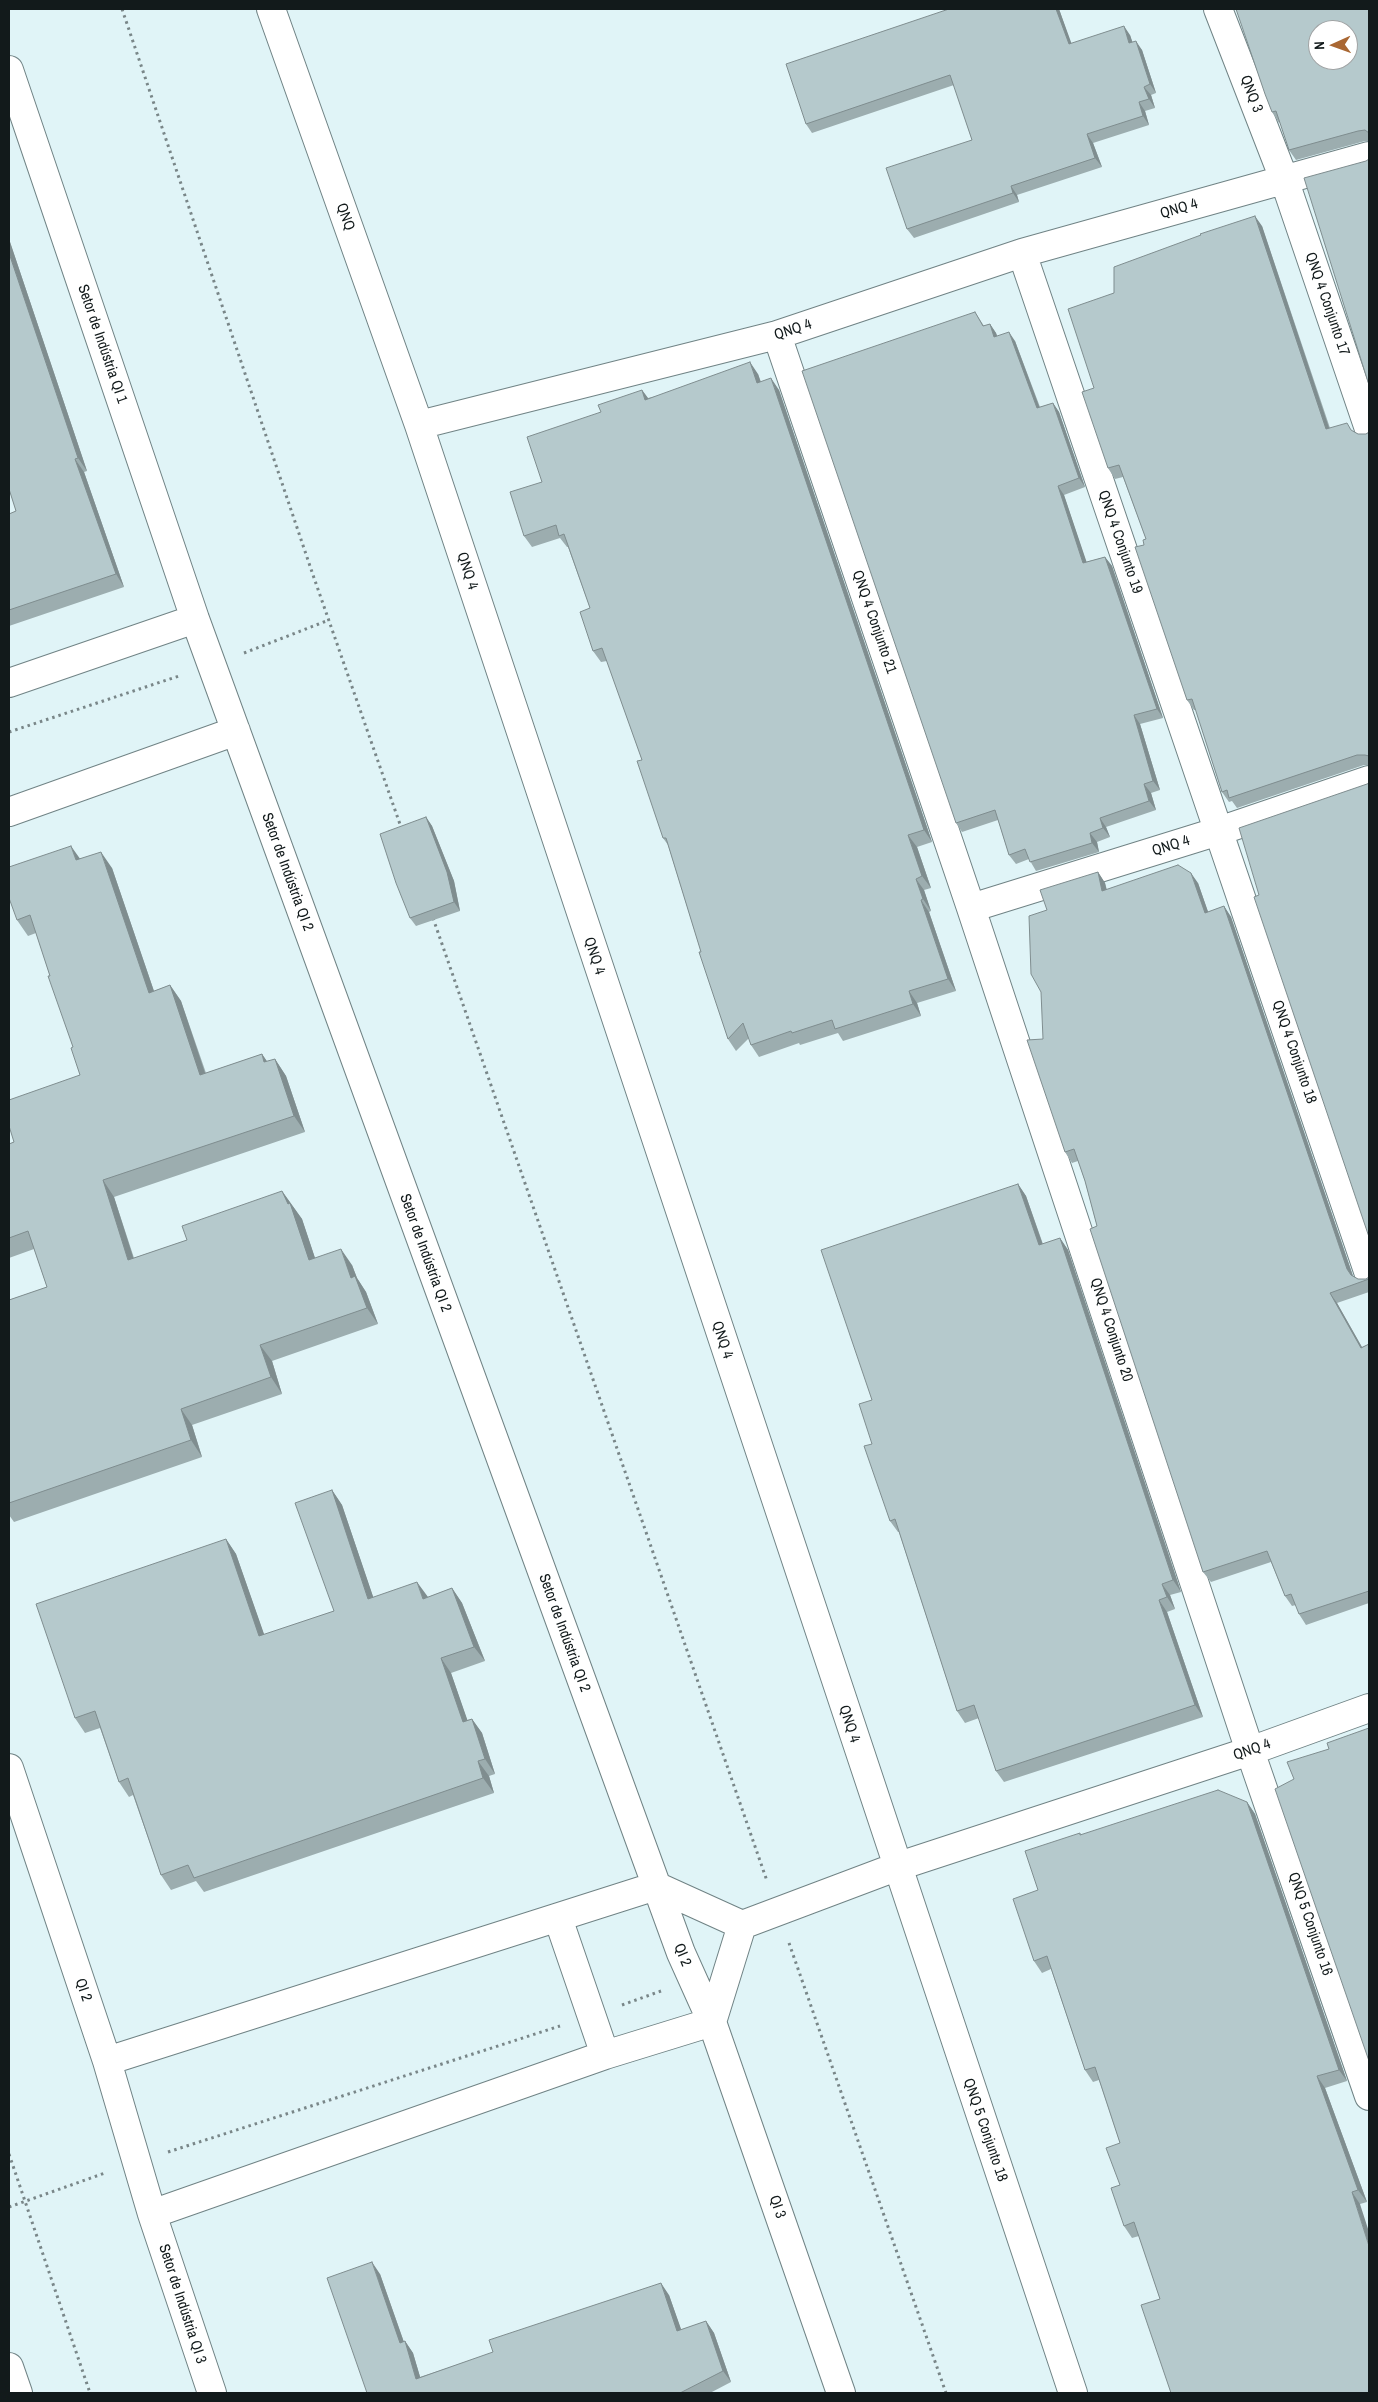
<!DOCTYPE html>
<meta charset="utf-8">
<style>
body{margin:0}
#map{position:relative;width:1378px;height:2402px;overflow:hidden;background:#e0f4f7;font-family:"Archivo Narrow",sans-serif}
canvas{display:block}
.frame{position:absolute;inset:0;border:10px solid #121a1b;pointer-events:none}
.north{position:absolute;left:1308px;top:20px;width:50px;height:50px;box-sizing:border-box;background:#fff;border:1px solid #a0a3a4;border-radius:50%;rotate:268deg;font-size:14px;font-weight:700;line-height:20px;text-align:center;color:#121a1b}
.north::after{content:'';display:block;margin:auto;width:18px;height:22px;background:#a96733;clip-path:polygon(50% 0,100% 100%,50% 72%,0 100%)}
</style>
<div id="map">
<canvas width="1378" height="2402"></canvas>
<div class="frame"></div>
<div class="north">N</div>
</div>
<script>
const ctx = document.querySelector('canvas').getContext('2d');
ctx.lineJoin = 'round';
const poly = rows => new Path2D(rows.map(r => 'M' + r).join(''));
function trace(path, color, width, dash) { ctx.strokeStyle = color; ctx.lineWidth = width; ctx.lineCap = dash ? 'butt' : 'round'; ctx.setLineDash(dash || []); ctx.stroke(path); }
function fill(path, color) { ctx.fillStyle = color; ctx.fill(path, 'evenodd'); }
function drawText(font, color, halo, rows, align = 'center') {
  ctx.font = font + ' "Archivo Narrow",sans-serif'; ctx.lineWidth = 4; ctx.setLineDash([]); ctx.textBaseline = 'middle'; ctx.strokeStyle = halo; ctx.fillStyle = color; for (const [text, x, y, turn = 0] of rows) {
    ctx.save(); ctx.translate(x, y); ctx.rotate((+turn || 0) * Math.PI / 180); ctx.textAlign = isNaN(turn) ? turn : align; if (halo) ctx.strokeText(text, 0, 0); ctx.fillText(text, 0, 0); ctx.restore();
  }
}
const path = poly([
 [122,9,313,575,402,830],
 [244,653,329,620],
 [9,732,179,676],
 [433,918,767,1881],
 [789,1943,946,2393],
 [622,2005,661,1991],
 [168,2152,560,2026],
 [9,2154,90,2393],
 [9,2207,105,2173]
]);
const minor = poly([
 [271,9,419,425,1073,2393],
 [1218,9,1284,179,1369,429],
 [9,70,195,619,681,1953,712,2022,841,2393],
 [1022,253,1369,1274],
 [777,335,971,908,1250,1751,1369,2096],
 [419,425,777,335,1022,253,1369,156],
 [9,683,195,619],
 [9,812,236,731],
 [971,908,1219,831,1369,780],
 [9,1768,107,2061,152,2214,212,2393],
 [558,1918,605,2055],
 [712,2022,742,1925],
 [107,2061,656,1886,742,1925,896,1867,1250,1751,1369,1708],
 [152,2214,605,2055,712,2022],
 [9,2367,18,2393]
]);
const wall = poly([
 [949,9,1059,9,1071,44,1130,35,1132,42,1142,50,1156,93,1151,95,1155,108,1145,111,1149,125,1093,143,1102,167,1017,195,1019,202,914,238,907,229,972,140,954,85,812,133,806,124],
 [1369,9,1369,141,1365,141,1296,160,1289,150,1280,122,1279,123,1272,112],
 [1262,226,1330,428,1352,431,1358,434,1366,434,1369,432,1369,765,1364,765,1237,808,1232,801,1229,802,1222,792,1196,710,1194,710,1187,700,1144,545,1146,539,1123,477,1115,479,1108,468,1094,388,1114,293],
 [9,239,87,471,84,472,124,587,9,626,9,514,16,511,9,489],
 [975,312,984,326,990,324,996,333,997,336,1015,341,1040,407,1053,403,1059,412,1085,487,1064,495,1086,562,1105,557,1112,566,1163,718,1140,724,1160,790,1151,793,1156,810,1106,827,1110,837,1097,842,1099,852,1036,871,1029,859,1016,864,1009,855,998,820,962,832,956,823],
 [758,374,761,382,779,390,932,842,917,847,931,888,924,890,931,911,929,912,956,991,917,1003,921,1016,843,1041,838,1033,800,1045,799,1043,759,1057,751,1045,749,1038,736,1051,728,1039,668,845,663,838,642,760,607,661,601,662,593,651,590,608,568,547,567,547,560,538,532,547,524,536,542,482,642,390,648,398],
 [426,817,432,826,454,881,460,911,416,926,410,918],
 [80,858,112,868,154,991,170,985,181,1001,206,1073,262,1054,267,1062,275,1059,286,1076,305,1132,114,1197,134,1258,187,1240,282,1191,302,1219,315,1258,352,1265,357,1278,366,1292,378,1324,272,1361,282,1394,192,1425,202,1457,14,1522,9,1515,9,1300,47,1287,34,1249,9,1258,9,1144,14,1142,80,1075,73,1047,36,933,28,936,17,920],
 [1098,872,1105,883,1107,890,1198,883,1208,912,1224,906,1231,917,1353,1276,1358,1279,1366,1279,1369,1277,1369,1292,1337,1303,1362,1347,1369,1344,1369,1603,1306,1625,1299,1614,1296,1605,1292,1606,1285,1596,1271,1562,1211,1582,1203,1572,1097,1226,1085,1181,1078,1161,1072,1163,1065,1152,1043,1039,1047,910],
 [1018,1184,1026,1196,1043,1244,1060,1238,1068,1250,1181,1592,1170,1595,1175,1609,1167,1612,1203,1717,1004,1782,996,1771,979,1718,965,1723,957,1711,899,1532,898,1532,890,1521,872,1400],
 [332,1490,342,1505,373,1597,428,1597,452,1588,462,1603,485,1661,451,1673,467,1720,472,1719,482,1733,495,1774,489,1776,494,1793,204,1892,196,1881,171,1890,161,1875,133,1795,129,1797,119,1782,100,1728,85,1733,75,1718,226,1539,236,1554,264,1635,334,1611],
 [1247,1802,1255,1814,1347,2081,1325,2088,1367,2202,1360,2204,1160,2299,1139,2236,1132,2238,1124,2226,1120,2185,1120,2143,1099,2080,1093,2082,1085,2070,1051,1969,1042,1973,1034,1961,1038,1890,1080,1833,1081,1835],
 [380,2274,404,2342,405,2341,413,2353,420,2377,669,2295,681,2330,706,2321,714,2333,731,2382,710,2393,367,2393]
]);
const shadedWall = poly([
 [1056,9,1059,9,1075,53,1069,44],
 [1124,26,1130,35,1136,52,1129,43],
 [1136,41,1142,50,1156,93,1150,84],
 [1144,87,1151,95,1155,108,1149,99],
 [1139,102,1145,111,1149,125,1143,116],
 [1087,134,1093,143,1102,167,1095,158],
 [1011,186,1017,195,1019,202,1013,193],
 [1255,216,1262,226,1333,440,1326,429],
 [9,239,87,471,78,458,9,253],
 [990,324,996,333,1001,346,994,337],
 [1009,332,1015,341,1043,417,1037,408],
 [750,362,758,374,765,395,757,383],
 [771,378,779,390,932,842,924,830],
 [642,390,650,401,645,400],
 [1053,403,1059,412,1085,487,1079,478],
 [75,459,84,472,124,587,116,574],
 [1058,486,1064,495,1090,572,1083,563],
 [1105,557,1112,566,1163,718,1157,709],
 [1134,715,1140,724,1160,790,1153,781],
 [1144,784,1151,793,1156,810,1149,801],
 [426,817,432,826,454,881,460,911,454,902],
 [1100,818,1106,827,1110,837,1103,828],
 [1090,833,1097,842,1099,852,1092,843],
 [908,835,917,847,931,888,922,876],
 [71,846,83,863,76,860],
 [101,852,112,868,160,1009,149,993],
 [1098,872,1105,883,1109,901,1102,891],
 [1191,873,1198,883,1212,923,1205,913],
 [916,879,924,890,931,911,923,899],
 [921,900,929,912,956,991,948,979],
 [1224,906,1231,917,1354,1279,1358,1285,1347,1269],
 [170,985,181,1001,211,1091,200,1075],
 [909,991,917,1003,921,1016,913,1004],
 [262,1054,273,1070,264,1062],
 [275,1059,286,1076,305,1132,294,1116],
 [103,1180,114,1197,139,1276,128,1260],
 [1018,1184,1026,1196,1047,1257,1039,1245],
 [282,1191,302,1219,321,1276,309,1260],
 [1060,1238,1068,1250,1181,1592,1173,1580],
 [341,1249,352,1265,357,1278,366,1292,378,1324,367,1308,351,1278],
 [1330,1293,1337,1303,1368,1358,1361,1348],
 [260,1345,272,1361,282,1394,271,1377],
 [181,1409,192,1425,202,1457,191,1440],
 [332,1490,342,1505,379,1614,368,1599],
 [226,1539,236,1554,270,1651,259,1636],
 [417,1582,428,1597,423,1599],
 [1162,1584,1170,1595,1175,1609,1167,1597],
 [452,1588,462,1603,485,1661,474,1647],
 [1159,1600,1167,1612,1203,1717,1195,1705],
 [441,1658,451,1673,473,1736,463,1722],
 [472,1719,482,1733,495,1774,485,1759],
 [478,1761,489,1776,494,1793,483,1778],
 [1247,1802,1255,1814,1347,2081,1339,2070],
 [1317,2076,1325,2088,1367,2202,1358,2190],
 [1352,2192,1360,2204,1369,2232,1369,2246],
 [372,2262,380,2274,408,2354,400,2343],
 [661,2283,669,2295,686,2343,677,2331],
 [706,2321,714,2333,731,2382,723,2371],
 [405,2341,413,2353,424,2390,416,2379]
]);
const building = poly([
 [949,9,1056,9,1069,44,1124,26,1129,43,1136,41,1150,84,1144,87,1149,99,1139,102,1143,116,1087,134,1095,158,1011,186,1013,193,907,229,886,168,972,140,950,75,806,124,786,64,949,9],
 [1236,9,1369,9,1369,133,1365,130,1358,131,1289,150,1276,111,1272,112,1265,94,1236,9],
 [1318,30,1348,30,1348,60,1318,60,1318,30],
 [1369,159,1369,385,1304,178,1366,161,1369,159],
 [1255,216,1326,429,1347,423,1351,430,1358,434,1366,434,1369,432,1369,756,1365,755,1357,755,1229,798,1227,790,1222,792,1192,699,1187,700,1135,547,1144,545,1143,540,1146,539,1119,465,1108,468,1082,392,1094,388,1068,309,1114,293,1114,267,1201,235,1200,234,1255,216],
 [9,253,78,458,75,459,116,574,9,610,9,514,16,511,9,489,9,253],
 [975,312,983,326,990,324,994,337,1009,332,1037,408,1053,403,1079,478,1058,486,1083,563,1105,557,1157,709,1134,715,1153,781,1144,784,1149,801,1100,818,1103,828,1090,833,1092,843,1030,862,1025,849,1009,855,995,810,956,823,802,371,975,312],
 [750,362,757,383,771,378,924,830,908,835,922,876,916,879,923,899,921,900,948,979,909,991,913,1004,835,1029,832,1020,792,1033,791,1031,751,1045,743,1023,728,1039,699,952,701,952,666,838,663,838,637,761,642,760,602,648,593,651,580,612,590,608,564,534,559,536,556,525,524,536,510,492,542,482,527,437,601,412,598,405,642,390,645,400,750,362],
 [1369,783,1369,1237,1254,897,1259,895,1239,828,1367,784,1369,783],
 [426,817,447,872,454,902,410,918,396,883,380,834,426,817],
 [71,846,76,860,101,852,149,993,170,985,200,1075,262,1054,264,1062,275,1059,294,1116,103,1180,128,1260,187,1240,182,1226,282,1191,288,1204,290,1203,309,1260,341,1249,351,1278,355,1276,367,1308,260,1345,271,1377,181,1409,191,1440,9,1503,9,1300,47,1287,28,1231,9,1238,9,1144,14,1142,9,1126,9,1100,80,1075,71,1048,73,1047,48,976,50,976,30,915,17,920,9,898,9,867,71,846],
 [1178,865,1191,873,1205,913,1224,906,1347,1269,1351,1275,1358,1279,1366,1279,1369,1277,1369,1279,1330,1293,1361,1348,1369,1344,1369,1591,1299,1614,1291,1594,1285,1596,1267,1551,1203,1572,1090,1229,1097,1226,1085,1181,1074,1149,1065,1152,1027,1040,1043,1039,1041,992,1031,974,1029,916,1047,910,1040,890,1098,872,1102,891,1178,865],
 [1018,1184,1039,1245,1060,1238,1173,1580,1162,1584,1167,1597,1159,1600,1195,1705,996,1771,974,1705,957,1711,895,1519,890,1521,864,1446,872,1444,859,1404,872,1400,821,1250,1018,1184],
 [332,1490,368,1599,417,1582,423,1599,452,1588,474,1647,441,1658,463,1722,472,1719,485,1759,478,1761,483,1778,194,1878,188,1865,161,1875,128,1778,119,1782,95,1711,75,1718,36,1604,226,1539,259,1636,334,1611,295,1503,332,1490],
 [1369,1728,1369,2061,1275,1789,1294,1779,1287,1762,1329,1749,1327,1743,1369,1728],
 [1218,1790,1247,1802,1339,2070,1317,2076,1358,2190,1352,2192,1369,2246,1369,2393,1171,2393,1141,2305,1160,2299,1134,2222,1124,2226,1111,2188,1120,2185,1106,2148,1120,2143,1095,2067,1085,2070,1047,1956,1034,1961,1013,1899,1038,1890,1025,1851,1080,1833,1080,1835,1218,1790],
 [372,2262,400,2343,405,2341,416,2379,493,2352,489,2340,661,2283,677,2331,706,2321,723,2371,680,2393,367,2393,327,2278,372,2262]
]);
const streetNames = [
 ["QNQ 3",1251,94,69],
 ["QNQ 4",1179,209,-16],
 ["QNQ",345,217,70],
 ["QNQ 4 Conjunto 17",1327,304,71],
 ["QNQ 4",793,330,-18],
 ["Setor de Indústria QI 1",102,344,71],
 ["QNQ 4 Conjunto 19",1120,542,71],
 ["QNQ 4",467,571,72],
 ["QNQ 4 Conjunto 21",874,622,71],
 ["QNQ 4",1171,846,-17],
 ["Setor de Indústria QI 2",287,872,70],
 ["QNQ 4",594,956,72],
 ["QNQ 4 Conjunto 18",1294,1052,71],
 ["Setor de Indústria QI 2",425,1253,70],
 ["QNQ 4 Conjunto 20",1111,1330,72],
 ["QNQ 4",722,1340,72],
 ["Setor de Indústria QI 2",564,1633,70],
 ["QNQ 4",849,1724,72],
 ["QNQ 4",1252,1750,-19],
 ["QNQ 5 Conjunto 16",1310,1924,71],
 ["QI 2",682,1955,68],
 ["QI 2",83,1990,72],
 ["QNQ 5 Conjunto 18",985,2130,71],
 ["QI 3",777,2207,71],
 ["Setor de Indústria QI 3",182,2304,72]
];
trace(minor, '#708385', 30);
trace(path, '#798688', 3, [2.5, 4]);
trace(minor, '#fff', 28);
fill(wall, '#9cadaf');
fill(shadedWall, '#7f8d8f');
fill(building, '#b5c9cc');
trace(building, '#7f8d8f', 1);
drawText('15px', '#121a1b', '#fff', streetNames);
</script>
